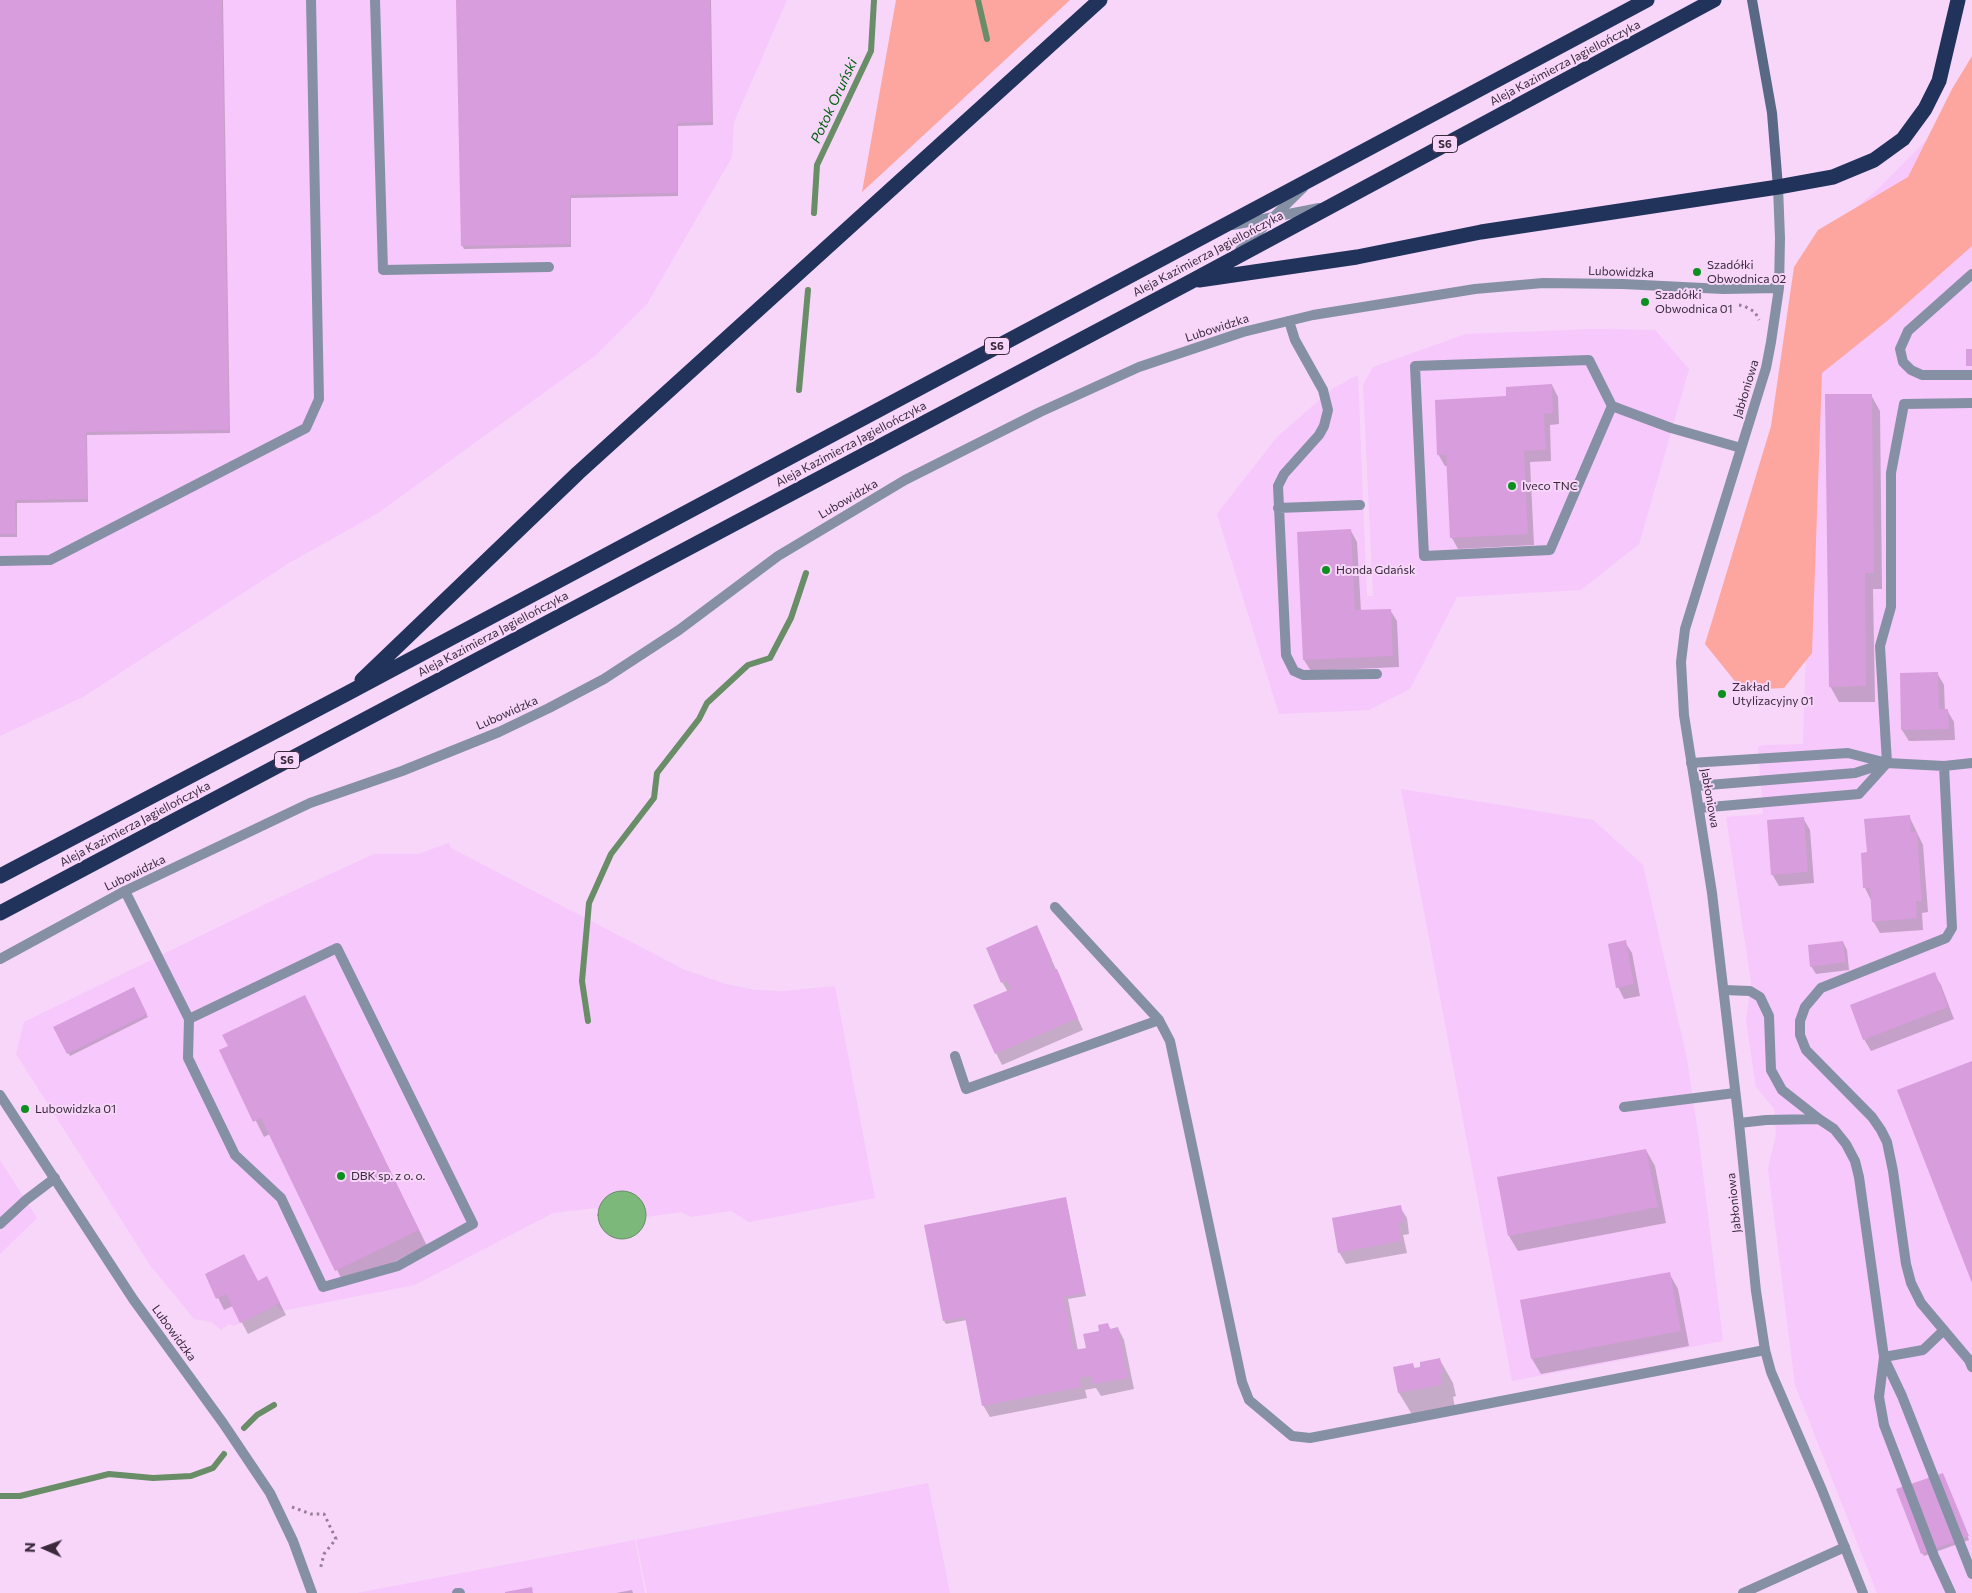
<!DOCTYPE html>
<meta charset="utf-8">
<style>
body{margin:0}
#map{position:relative;width:1972px;height:1593px;overflow:hidden;background:#f7d6fa;font-family:Commissioner,sans-serif}
canvas{display:block}
.north{position:absolute;left:20px;top:1523px;width:50px;height:50px;-webkit-text-stroke:4px #f7d6fa;paint-order:stroke;rotate:272deg;font-size:14px;font-weight:700;line-height:20px;text-align:center;color:#39293b}
.north::after{content:'';display:block;margin:auto;width:18px;height:22px;background:#39293b;clip-path:polygon(50% 0,100% 100%,50% 72%,0 100%)}
</style>
<div id="map">
<canvas width="1972" height="1593"></canvas>
<div class="north">N</div>
</div>
<script>
const ctx = document.querySelector('canvas').getContext('2d');
ctx.lineJoin = 'round';
function fill(path, color) { ctx.fillStyle = color; ctx.fill(path, 'evenodd'); }
const poly = rows => new Path2D(rows.map(r => 'M' + r).join(''));
function trace(path, color, width, dash) { ctx.strokeStyle = color; ctx.lineWidth = width; ctx.lineCap = dash ? 'butt' : 'round'; ctx.setLineDash(dash || []); ctx.stroke(path); }
function drawText(font, color, halo, rows, align = 'center') {
  ctx.font = font + ' Commissioner,sans-serif'; ctx.lineWidth = 4; ctx.setLineDash([]); ctx.textBaseline = 'middle'; ctx.strokeStyle = halo; ctx.fillStyle = color; for (const [text, x, y, turn = 0] of rows) {
    ctx.save(); ctx.translate(x, y); ctx.rotate((+turn || 0) * Math.PI / 180); ctx.textAlign = isNaN(turn) ? turn : align; if (halo) ctx.strokeText(text, 0, 0); ctx.fillText(text, 0, 0); ctx.restore();
  }
}
const built = poly([
 [0,0,787,0,734,122,732,157,647,304,596,355,378,513,289,563,83,697,0,736],
 [1972,94,1972,1593,1877,1593,1795,1385,1768,1168,1776,1135,1774,1109,1756,1087,1746,1021,1751,982,1726,817,1763,814,1758,747,1765,745,1803,744,1814,385,1809,248,1879,188],
 [1592,329,1655,330,1689,369,1639,544,1581,590,1457,597,1410,689,1369,710,1279,714,1217,514,1277,437,1332,389,1358,375,1367,596,1373,596,1363,385,1373,367,1466,334],
 [1401,789,1593,820,1643,865,1687,1059,1699,1140,1723,1341,1512,1381],
 [449,843,451,848,685,970,726,984,756,990,785,991,835,986,875,1198,749,1222,731,1211,691,1217,681,1212,646,1217,643,1226,638,1234,629,1238,620,1239,611,1237,604,1231,599,1223,598,1210,595,1208,553,1213,415,1285,281,1311,277,1305,234,1326,229,1324,221,1330,211,1322,194,1319,150,1265,16,1054,24,1022,276,899,374,854,418,854],
 [0,1160,37,1218,0,1254],
 [928,1483,950,1593,647,1593,636,1540],
 [635,1540,645,1593,357,1593]
]);
const green = poly([
 [896,0,1070,0,862,192],
 [1972,56,1972,246,1887,321,1822,373,1812,653,1784,688,1742,690,1705,644,1771,426,1794,267,1818,230,1908,177,1952,89]
]);
const water = poly([
 '598 1215a24 24 0 1 1 48 0a24 24 0 1 1-48 0Z'
]);
const shadow = poly([
 [0,0,223,0,230,433,87,435,88,502,17,503,17,537,0,537],
 [457,0,711,0,713,125,678,126,678,196,571,198,571,247,464,249,462,245],
 [1552,385,1558,397,1559,424,1550,425,1551,461,1530,462,1534,545,1458,549,1452,538,1448,466,1445,466,1438,454,1508,397],
 [1871,395,1880,411,1882,589,1873,589,1875,702,1839,702,1830,686],
 [1351,531,1357,542,1361,611,1390,610,1397,621,1399,667,1311,671,1304,660],
 [1937,673,1944,685,1945,710,1947,710,1954,722,1955,740,1909,741,1902,730],
 [1909,816,1923,845,1928,912,1922,913,1923,930,1880,933,1873,921,1871,900,1865,888,1868,853],
 [1803,818,1810,830,1814,883,1779,886,1772,874],
 [1037,927,1083,1030,1002,1065,996,1053,1008,992,1002,982],
 [1625,942,1632,953,1640,996,1624,999,1618,987],
 [1843,942,1847,950,1849,970,1816,974,1811,966],
 [1934,974,1941,985,1954,1019,1871,1051,1864,1039],
 [133,989,148,1017,70,1056,55,1028],
 [305,997,427,1246,345,1286,270,1134,264,1137,221,1051],
 [1646,1150,1655,1166,1666,1223,1518,1251,1509,1236],
 [1066,1199,1086,1296,1068,1299,1078,1351,1087,1349,1108,1325,1111,1330,1118,1328,1124,1340,1134,1389,1101,1396,1096,1388,1085,1390,1087,1398,990,1417,983,1405,967,1320,946,1324,944,1321],
 [1400,1207,1407,1218,1409,1234,1403,1235,1407,1253,1346,1264,1339,1252],
 [1669,1273,1678,1289,1689,1346,1541,1374,1532,1359],
 [207,1275,258,1283,273,1290,286,1315,248,1334,233,1306,224,1310],
 [1440,1360,1453,1383,1456,1396,1453,1397,1455,1408,1413,1416,1399,1393,1394,1368,1413,1365,1415,1369],
 [1944,1477,1969,1540,1924,1556,1922,1553],
 [632,1590,633,1593,616,1593]
]);
const stream = poly([
 [978,0,987,39],
 [814,213,817,165,871,51,874,0],
 [799,390,808,290],
 [588,1021,582,981,589,903,611,854,654,798,657,773,699,719,707,703,748,665,770,658,791,618,806,573],
 [244,1428,257,1415,274,1405],
 [0,1496,20,1496,109,1474,153,1478,191,1476,213,1468,224,1454]
]);
const building = poly([
 [0,0,222,0,229,430,86,432,87,499,15,500,16,534,0,534],
 [456,0,710,0,712,122,677,123,677,193,570,195,570,244,461,246],
 [1966,349,1972,349,1972,366,1966,366],
 [1552,384,1553,413,1544,414,1546,450,1524,451,1528,534,1450,538,1446,455,1437,455,1435,400,1506,396,1506,387],
 [1825,394,1872,394,1874,573,1865,573,1866,686,1829,687],
 [1351,529,1355,610,1391,609,1393,656,1303,660,1297,532],
 [1938,672,1939,709,1948,709,1949,729,1901,730,1900,673],
 [1910,815,1911,832,1917,832,1922,901,1916,901,1917,918,1872,922,1870,888,1863,888,1861,853,1867,852,1864,819],
 [1804,817,1808,872,1771,875,1767,820],
 [1037,925,1052,960,1050,961,1054,970,1057,969,1078,1018,995,1054,973,1005,1011,989,1007,980,1001,983,986,948],
 [1626,940,1634,984,1616,988,1608,944],
 [1843,941,1846,962,1810,967,1808,945],
 [1935,972,1948,1007,1863,1040,1850,1005],
 [134,987,147,1014,67,1054,53,1027],
 [305,995,419,1230,335,1271,261,1118,253,1122,219,1050,228,1046,222,1035],
 [1972,1061,1972,1283,1897,1090],
 [1646,1149,1658,1207,1508,1236,1497,1177],
 [1066,1197,1085,1293,1064,1297,1074,1350,1086,1348,1083,1334,1099,1331,1098,1325,1108,1323,1110,1329,1118,1327,1128,1378,1093,1384,1091,1376,1079,1378,1081,1387,982,1406,965,1317,943,1321,924,1225],
 [1401,1205,1404,1222,1398,1223,1401,1241,1338,1253,1332,1218],
 [244,1254,258,1281,267,1276,280,1303,240,1323,226,1294,216,1299,205,1274],
 [1670,1272,1681,1331,1531,1359,1520,1300],
 [1440,1358,1443,1373,1440,1374,1442,1385,1398,1393,1393,1367,1413,1363,1414,1368,1420,1367,1420,1362],
 [1943,1473,1969,1536,1921,1554,1896,1489],
 [532,1587,533,1593,505,1593,505,1592]
]);
const path = poly([
 [1739,305,1744,306,1755,312,1759,320],
 [292,1507,311,1514,324,1514,336,1539,324,1554,320,1570]
]);
const service = poly([
 [375,0,383,270,549,267],
 [1233,225,1319,208],
 [1240,250,1303,188],
 [1972,274,1908,331,1900,349,1903,362,1911,370,1922,375,1972,375],
 [1289,321,1295,340,1323,390,1328,410,1324,426,1319,435,1284,474,1278,486,1286,655,1294,671,1303,675,1377,674],
 [1612,406,1550,550,1424,556,1415,366,1589,360,1612,406,1671,428,1741,448],
 [1278,508,1360,505],
 [0,561,50,560,306,428,319,399,311,0],
 [1691,763,1848,753,1887,763,1944,766,1972,763],
 [1944,766,1952,928,1946,938,1821,988,1805,1007,1800,1021,1800,1035,1806,1050,1872,1117,1881,1130,1887,1142,1893,1171,1906,1264,1911,1283,1921,1303,1969,1360,1972,1367],
 [1696,786,1855,773,1886,763],
 [1699,808,1859,794,1887,763,1880,646,1891,607,1891,473,1904,404,1972,403],
 [125,891,189,1019,188,1058,235,1155,281,1198,323,1287,398,1266,473,1224,337,948,189,1019],
 [1055,907,1159,1020,1170,1041,1242,1382,1249,1400,1292,1436,1310,1438,1765,1350],
 [1724,990,1750,991,1760,997,1769,1016,1771,1070,1782,1090,1819,1119,1834,1129,1846,1144,1855,1161,1859,1177,1884,1357,1879,1397,1884,1425,1934,1556,1951,1593],
 [955,1056,966,1089,1159,1020],
 [1624,1107,1735,1093],
 [1739,1123,1766,1120,1819,1119],
 [0,1224,26,1200,55,1178],
 [1884,1357,1923,1350,1944,1330],
 [1884,1358,1902,1396,1972,1574],
 [457,1593,460,1593],
 [1743,1593,1845,1547]
]);
const tertiary = poly([
 [1778,187,1780,238,1779,288,1771,342,1766,368,1685,629,1681,662,1684,715,1712,893,1739,1123,1756,1291,1765,1350,1771,1372,1822,1490,1863,1593],
 [0,959,125,891,310,803,402,771,499,732,549,708,604,679,679,630,778,556,905,480,1040,412,1139,367,1243,332,1313,315,1475,289,1543,283,1623,284,1723,289,1779,288],
 [0,1095,133,1299,223,1423,270,1493,293,1541,312,1593]
]);
const secondary = poly([
 [1752,0,1772,113,1778,187]
]);
const motorway = poly([
 [1199,280,1357,257,1481,232,1778,187,1833,177,1874,160,1903,139,1925,109,1939,81,1958,0],
 [362,680,578,473,1100,0],
 [0,876,348,693,1647,0],
 [0,913,1190,282,1714,0]
]);
const markers = [
 [1697,272,5,"#0c8f1f"],
 [1645,302,5,"#0c8f1f"],
 [1512,486,5,"#0c8f1f"],
 [1326,570,5,"#0c8f1f"],
 [1722,694,5,"#0c8f1f"],
 [25,1109,5,"#0c8f1f"],
 [341,1176,5,"#0c8f1f"]
];
const shields = [
 [1445,144,25],
 [997,346,25],
 [287,760,25]
];
const shieldNames = [
 ["S6",1445,144],
 ["S6",997,346],
 ["S6",287,760]
];
const streetNames = [
 ["Aleja Kazimierza Jagiellończyka",1565,63,-28],
 ["Aleja Kazimierza Jagiellończyka",1208,254,-28],
 ["Lubowidzka",1621,272,2],
 ["Lubowidzka",1217,328,-18],
 ["Jabłoniowa",1746,389,-73],
 ["Aleja Kazimierza Jagiellończyka",851,444,-28],
 ["Lubowidzka",848,499,-30],
 ["Aleja Kazimierza Jagiellończyka",493,634,-28],
 ["Lubowidzka",507,713,-24],
 ["Jabłoniowa",1710,798,80],
 ["Aleja Kazimierza Jagiellończyka",135,824,-28],
 ["Lubowidzka",135,873,-26],
 ["Jabłoniowa",1734,1203,-96],
 ["Lubowidzka",174,1333,54]
];
const poiNames = [
 ["Szadółki",1707,265],
 ["Obwodnica 02",1707,279],
 ["Szadółki",1655,295],
 ["Obwodnica 01",1655,309],
 ["Iveco TNC",1522,486],
 ["Honda Gdańsk",1336,570],
 ["Zakład",1732,687],
 ["Utylizacyjny 01",1732,701],
 ["Lubowidzka 01",35,1109],
 ["DBK sp. z o. o.",351,1176]
];
const waterNames = [
 ["Potok Oruński",834,101,-65]
];
fill(built, '#f7c8fb');
fill(green, '#fda59f');
fill(water, '#7cb87a');
trace(water, '#688d67', 1);
fill(shadow, '#0003');
trace(stream, '#688d67', 6);
fill(building, '#d79ddc');
trace(path, '#957d97', 3, [2.5, 4]);
trace(service, '#8590a5', 10);
trace(tertiary, '#8590a5', 10);
trace(secondary, '#596885', 10);
trace(motorway, '#21335b', 15);
for (const [x, y, r, color] of markers) { const dot = new Path2D(); dot.arc(x, y, r, 0, 2 * Math.PI); ctx.fillStyle = color; ctx.fill(dot); trace(dot, '#f7d6fa', 2); }
for (const [x, y, w] of shields) { const box = new Path2D(); box.roundRect(x - w / 2, y - 8.5, w, 17, 4); ctx.fillStyle = '#f7d6fa'; ctx.fill(box); trace(box, '#39293b', 1); }
drawText('bold 11px', '#39293b', null, shieldNames);
drawText('12px', '#39293b', '#f7d6fa', streetNames);
drawText('12px', '#39293b', '#f7d6fa', poiNames, 'left');
drawText('italic 14px', '#00600e', '#f7d6fa', waterNames);
</script>
